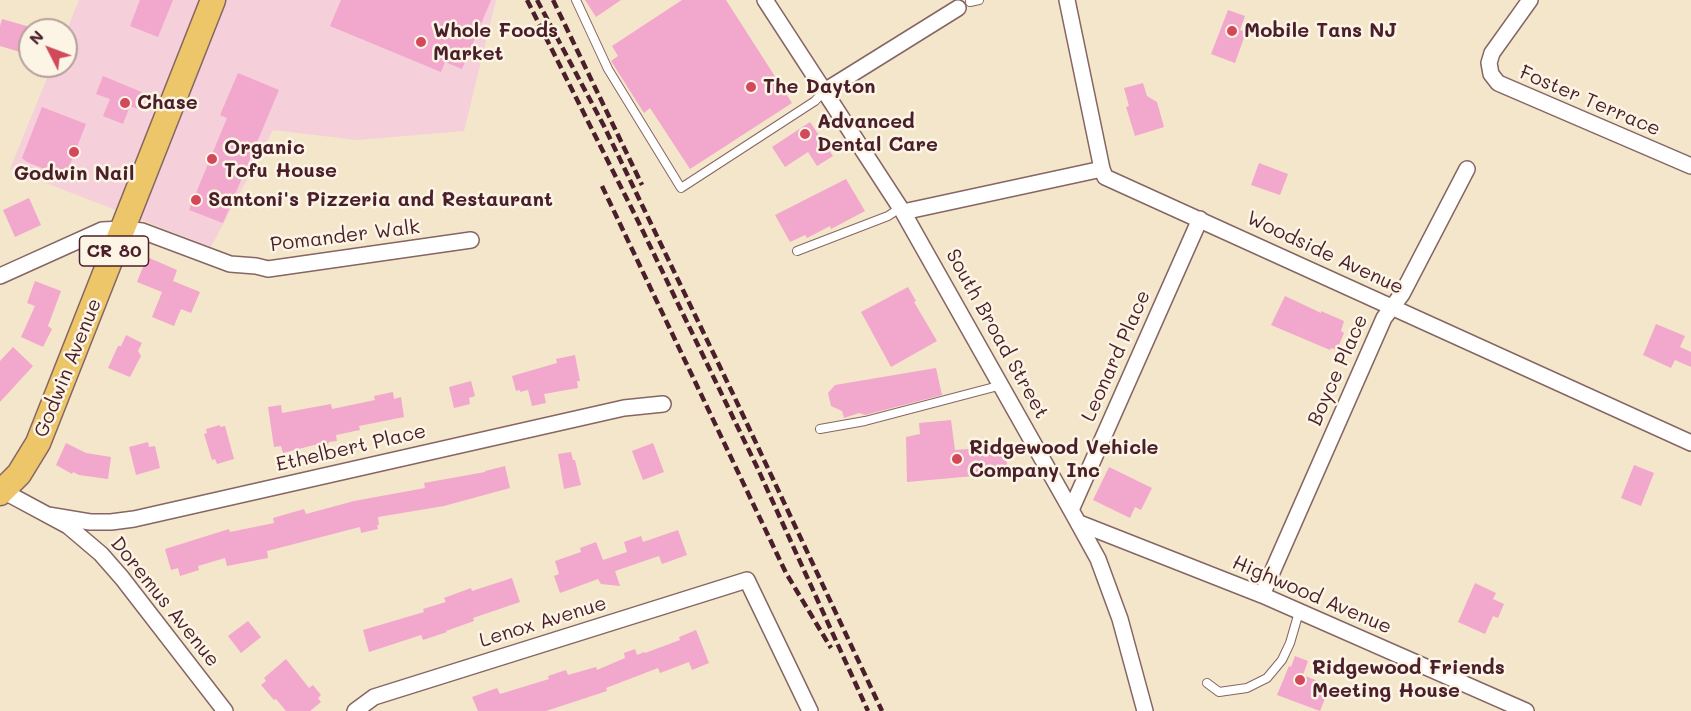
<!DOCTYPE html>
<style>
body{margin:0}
#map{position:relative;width:1691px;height:711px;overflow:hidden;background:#f4e6cb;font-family:Mali,sans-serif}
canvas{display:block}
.north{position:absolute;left:18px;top:18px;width:60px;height:60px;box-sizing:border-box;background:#fcf5e5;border:2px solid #b59f9b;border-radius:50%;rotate:312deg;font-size:16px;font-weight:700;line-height:24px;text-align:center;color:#4a1f2b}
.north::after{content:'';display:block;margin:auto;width:21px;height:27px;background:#d1495b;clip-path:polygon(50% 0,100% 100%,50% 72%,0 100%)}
</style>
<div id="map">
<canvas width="1691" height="711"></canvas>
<div class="north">N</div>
</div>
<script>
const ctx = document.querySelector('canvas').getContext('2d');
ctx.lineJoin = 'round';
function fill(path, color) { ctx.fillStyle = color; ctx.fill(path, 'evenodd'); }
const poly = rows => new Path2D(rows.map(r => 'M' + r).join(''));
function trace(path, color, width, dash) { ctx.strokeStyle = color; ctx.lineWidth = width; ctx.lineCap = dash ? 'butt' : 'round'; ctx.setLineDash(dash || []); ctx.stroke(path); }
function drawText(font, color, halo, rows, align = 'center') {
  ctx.font = font + ' Mali,sans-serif'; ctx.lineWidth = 5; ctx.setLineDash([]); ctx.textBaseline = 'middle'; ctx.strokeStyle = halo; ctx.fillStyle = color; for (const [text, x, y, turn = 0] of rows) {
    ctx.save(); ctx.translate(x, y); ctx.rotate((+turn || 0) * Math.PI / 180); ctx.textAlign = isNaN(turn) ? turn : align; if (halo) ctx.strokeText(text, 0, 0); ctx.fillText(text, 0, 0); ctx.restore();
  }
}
const built = poly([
 [79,0,496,0,464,131,357,140,273,130,211,247,10,169,52,66,66,66,66,32]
]);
const building = poly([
 [140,0,173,0,158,37,130,26],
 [341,0,491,0,462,69,445,62,441,72,330,26],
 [585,0,621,0,596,17],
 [682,0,726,0,792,103,690,169,650,108,644,113,611,61,618,56,612,46],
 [1228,10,1245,16,1240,30,1246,32,1235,63,1211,54],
 [2,19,30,27,26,40,30,42,30,55,0,46,0,26],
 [238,73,279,90,223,223,189,210,227,118,220,115],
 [103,76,144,93,138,109,130,106,123,124,103,116,110,99,96,94],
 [1143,83,1147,96,1157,102,1164,127,1135,136,1126,107,1129,106,1124,88],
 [42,107,86,124,65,177,27,162,22,158],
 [810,122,833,156,817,166,808,152,785,167,772,147],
 [1259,163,1288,174,1280,195,1251,185],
 [846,179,865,211,831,229,830,226,807,238,805,235,790,242,775,215],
 [29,198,41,225,15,237,3,210],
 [147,257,177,270,173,281,200,292,191,313,181,309,174,326,152,317,162,292,137,282],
 [35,281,61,291,48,326,52,329,43,347,21,337,35,306,27,303],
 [908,287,916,301,914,302,937,341,891,367,861,312],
 [1285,296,1321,313,1321,311,1344,321,1341,331,1344,333,1337,350,1331,348,1330,350,1271,325],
 [1656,324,1685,336,1680,347,1691,352,1691,367,1675,360,1671,368,1643,355],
 [126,335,142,343,138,351,141,356,130,377,108,368,118,346,121,346],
 [13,347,33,366,0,402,0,361],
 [575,355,580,381,577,381,578,388,544,394,546,403,532,406,528,390,520,392,520,390,516,391,512,376,557,363,556,359],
 [936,368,942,395,865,415,859,413,844,418,842,411,831,406,828,393,835,385],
 [471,381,475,396,469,398,470,404,454,408,449,387],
 [393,392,394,399,401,397,404,417,359,426,360,430,336,435,337,441,329,442,325,451,318,444,283,453,281,446,274,447,268,407,281,405,282,413,331,404,332,409,375,400,374,396],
 [951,420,955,450,1005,446,1008,473,907,482,906,437,920,434,919,423],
 [220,425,220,427,225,426,234,459,217,464,215,459,212,460,204,434,207,433,206,429],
 [148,442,149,447,155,446,160,468,136,475,129,447],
 [66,443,86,453,111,457,108,479,79,475,73,472,72,474,56,465],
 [653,443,664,472,643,480,632,451],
 [571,452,573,460,575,460,581,485,564,489,558,454],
 [1634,465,1654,473,1641,506,1621,498],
 [505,466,510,488,444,506,378,517,379,525,377,525,378,529,361,533,360,527,267,551,268,558,227,566,225,558,198,566,199,570,180,576,178,568,171,570,165,549,229,529,230,532,274,523,273,518,304,509,306,514,354,501,425,488,424,483,485,472,485,471],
 [1109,467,1152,488,1141,510,1135,507,1130,518,1093,500],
 [678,530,687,555,662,564,659,556,615,571,620,586,601,584,598,579,560,593,554,576,559,574,555,561,581,552,580,548,596,542,603,560,627,552,624,542,641,536,643,542],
 [512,578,520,602,473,618,474,621,446,631,447,632,423,640,421,635,369,652,363,630,424,612,423,609,446,602,444,598,471,588,472,591],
 [1475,583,1496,593,1493,599,1504,604,1498,618,1493,616,1485,634,1458,622],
 [248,621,261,637,241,653,228,636],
 [696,630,709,663,692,670,689,662,660,673,658,668,606,688,607,691,546,711,478,711,472,697,497,688,500,694,549,679,548,676,566,670,568,675,596,667,597,670,625,658,624,653,635,649,637,655,644,652,645,653,680,640,679,637],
 [1295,656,1308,661,1303,675,1330,686,1320,711,1277,695,1289,666,1291,667],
 [286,659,309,688,313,685,321,695,318,698,321,702,310,711,286,711,276,699,274,700,261,685,266,681,264,678]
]);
const lane = poly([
 [576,0,608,69,681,188,815,101,823,92],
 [970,2,979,0],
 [797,251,888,216,900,208],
 [820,429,865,421,1002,385],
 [1207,683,1219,692,1247,688,1267,678,1282,660,1290,643,1299,612]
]);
const street = poly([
 [765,0,903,212,1071,510,1098,559,1120,619,1145,711],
 [1067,0,1102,169,1105,177,1691,443],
 [1530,0,1492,53,1489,63,1491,74,1498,83,1691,166],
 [823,92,958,8],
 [903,212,1102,169],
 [0,276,102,230,123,229,142,231,230,264,256,266,268,269,471,240],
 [3,491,68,526,101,554,122,578,225,711],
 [1071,510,1200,219],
 [48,515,90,522,111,522,134,519,624,408,663,404],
 [1079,523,1262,595,1526,711],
 [1262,595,1384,318,1402,294,1467,169],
 [355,711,374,697,747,580,810,711]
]);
const primary = poly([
 [0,493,19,474,38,443,213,0]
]);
const rail = poly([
 [527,0,637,219,757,467,868,711],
 [537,0,604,126,733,394,882,711],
 [553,0,642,185],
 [602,186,786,573,831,648]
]);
const markers = [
 [1232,31,6,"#d1495b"],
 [421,42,6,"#d1495b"],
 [751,87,6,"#d1495b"],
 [125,103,6,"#d1495b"],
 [805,134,6,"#d1495b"],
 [74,152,6,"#d1495b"],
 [212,159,6,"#d1495b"],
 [196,200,6,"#d1495b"],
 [957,459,6,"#d1495b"],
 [1300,680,6,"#d1495b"]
];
const shields = [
 [114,251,69]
];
const shieldNames = [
 ["CR 80",114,251]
];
const poiNames = [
 ["Whole Foods",433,31],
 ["Market",433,54],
 ["Mobile Tans NJ",1244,31],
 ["The Dayton",763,87],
 ["Chase",137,103],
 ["Advanced",817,122],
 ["Dental Care",817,145],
 ["Organic",224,148],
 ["Tofu House",224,171],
 ["Godwin Nail",74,174,"center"],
 ["Santoni's Pizzeria and Restaurant",208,200],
 ["Ridgewood Vehicle",969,448],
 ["Company Inc",969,471],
 ["Ridgewood Friends",1312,668],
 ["Meeting House",1312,691]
];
const streetNames = [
 ["Foster Terrace",1590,101,23],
 ["Pomander Walk",345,236,-7],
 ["Woodside Avenue",1325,253,25],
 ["South Broad Street",997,334,61],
 ["Leonard Place",1116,356,-66],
 ["Godwin Avenue",68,368,-68],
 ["Boyce Place",1338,370,-66],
 ["Ethelbert Place",351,448,-13],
 ["Highwood Avenue",1312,595,23],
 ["Doremus Avenue",165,602,51],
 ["Lenox Avenue",543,622,-17]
];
fill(built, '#f5cfd9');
fill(building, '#f2a7cc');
trace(lane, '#866563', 10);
trace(street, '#866563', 18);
trace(primary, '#866563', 27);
trace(lane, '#fff', 8);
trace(street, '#fff', 15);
trace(primary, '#ecc669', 24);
trace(rail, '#4a1f2b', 4.5, [9, 4.5]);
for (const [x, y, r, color] of markers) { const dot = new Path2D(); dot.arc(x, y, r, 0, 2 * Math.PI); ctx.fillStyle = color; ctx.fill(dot); trace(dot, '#fcf5e5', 2); }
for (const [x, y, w] of shields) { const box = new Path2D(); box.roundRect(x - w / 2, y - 15, w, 30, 4.5); ctx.fillStyle = '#fcf5e5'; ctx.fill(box); trace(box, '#4a1f2b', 1.5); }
drawText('bold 18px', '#4a1f2b', null, shieldNames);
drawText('bold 20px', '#4a1f2b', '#fcf5e5', poiNames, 'left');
drawText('20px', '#4a1f2b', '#fcf5e5', streetNames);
</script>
